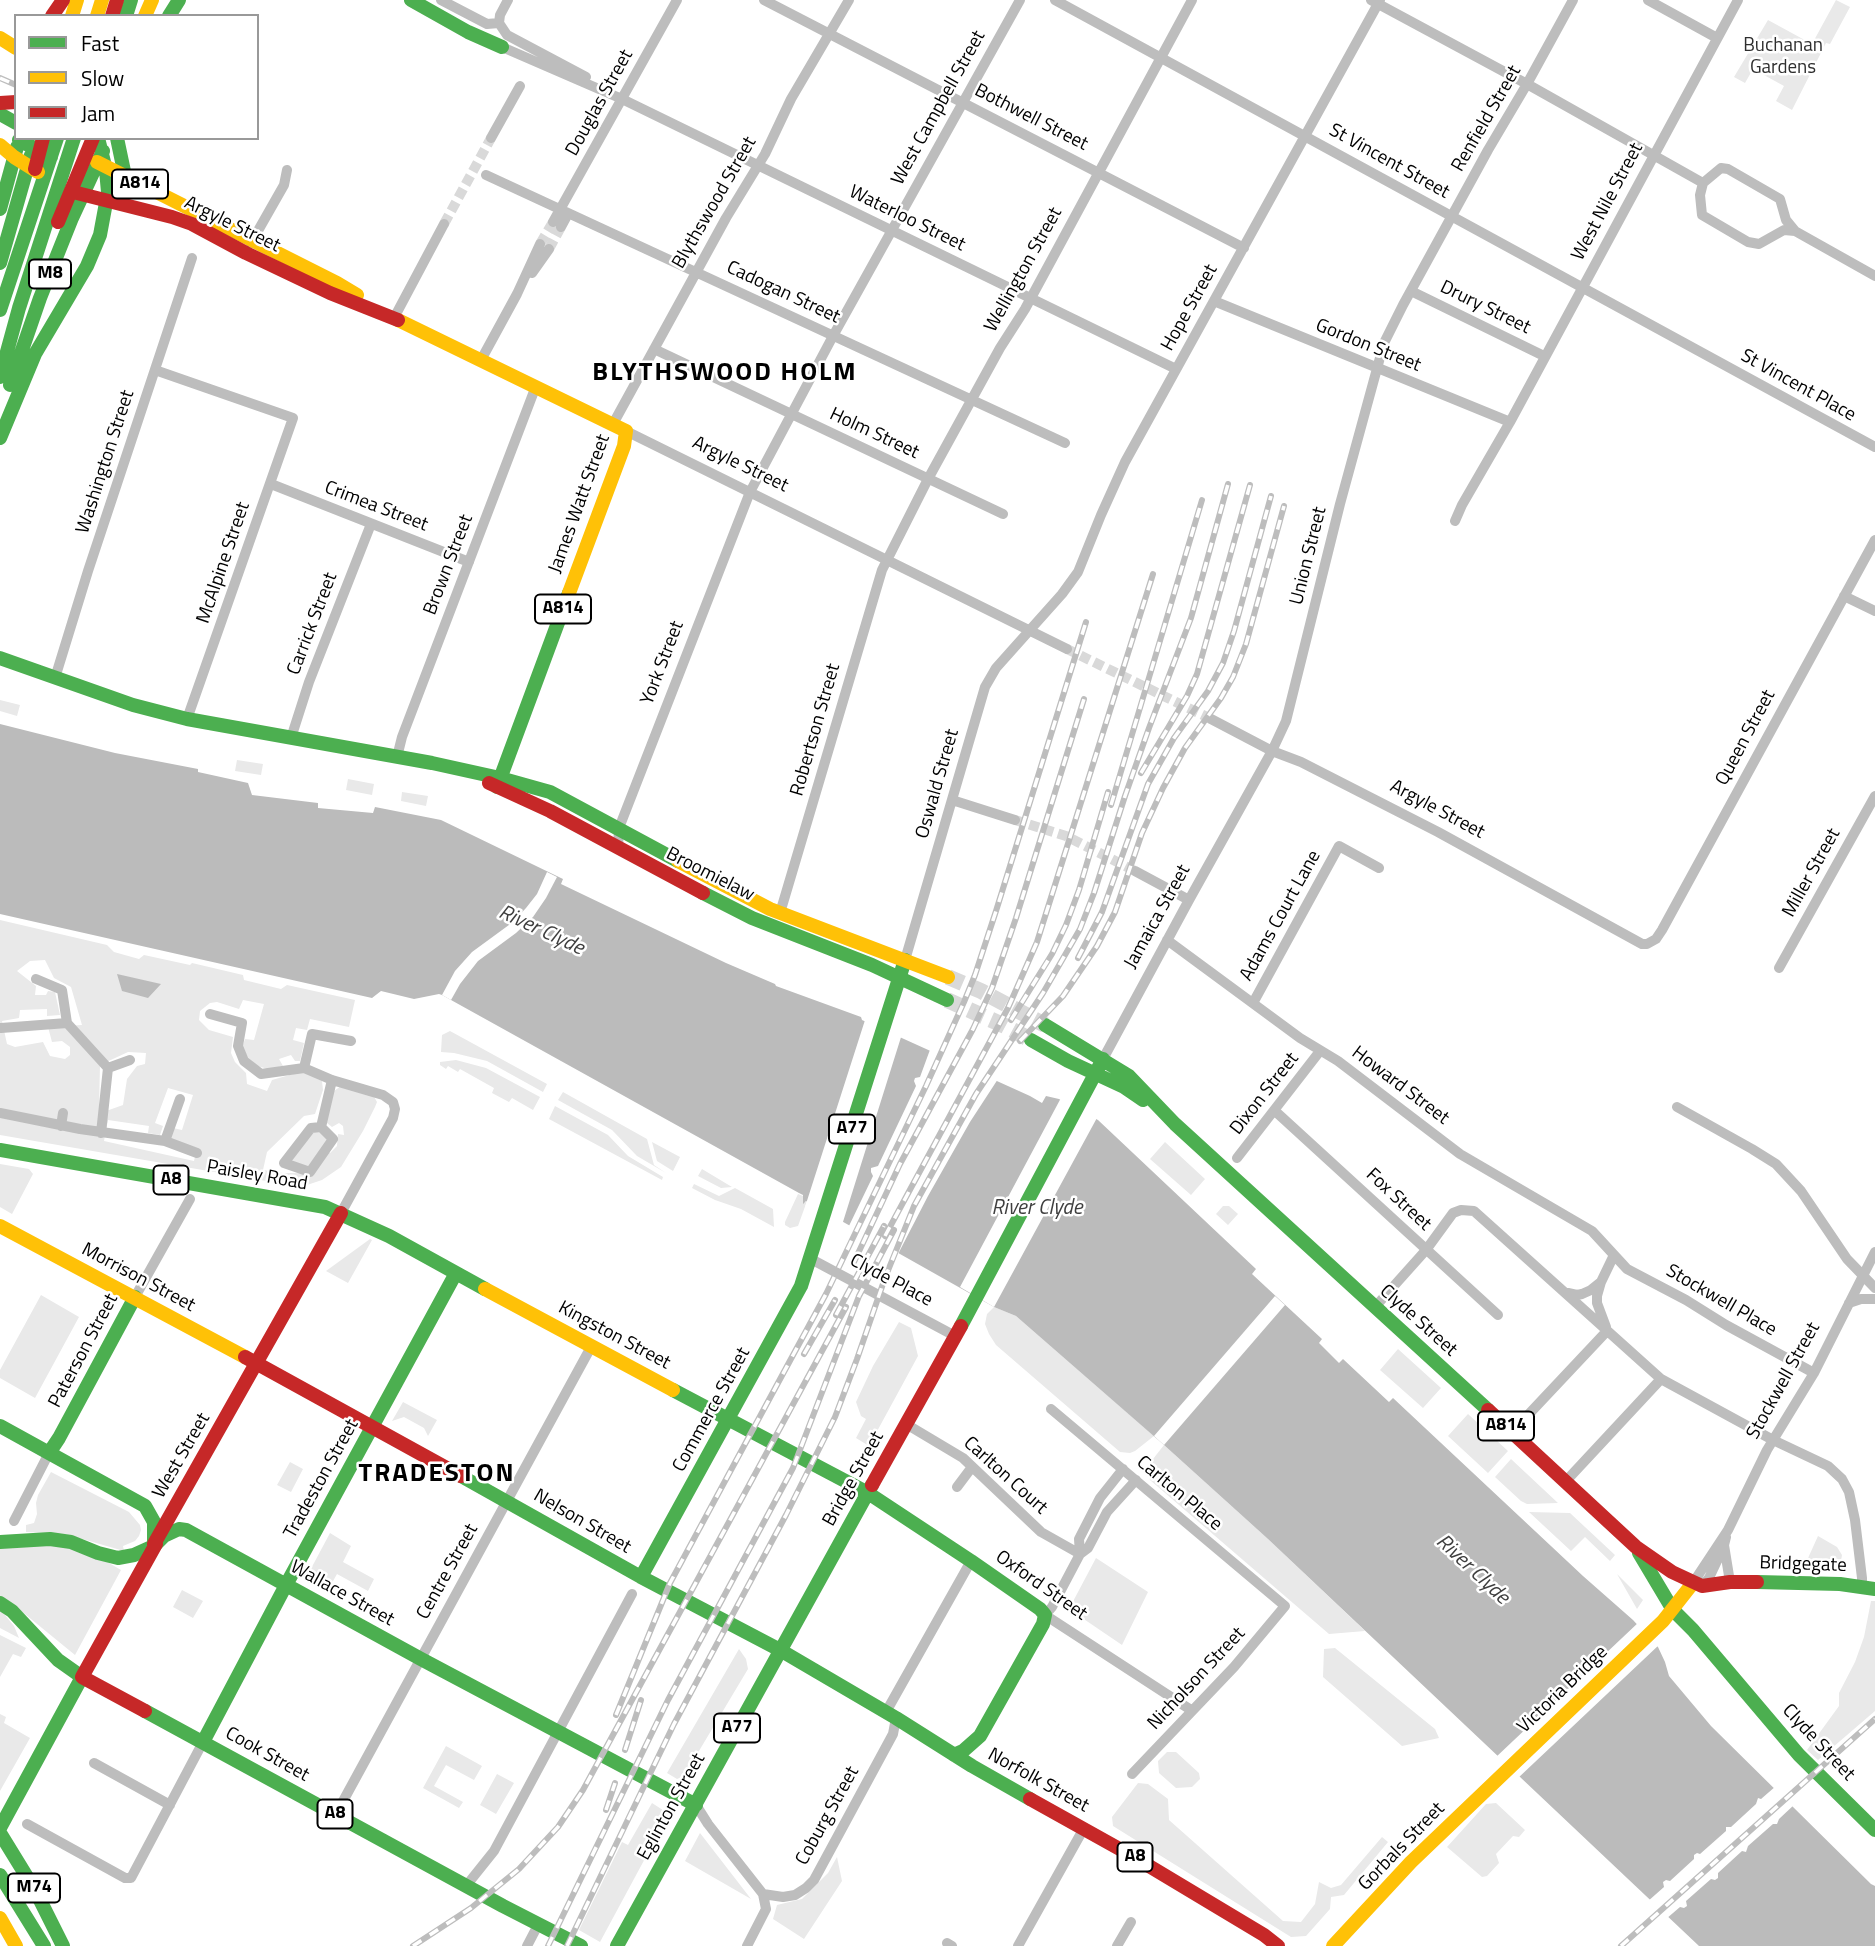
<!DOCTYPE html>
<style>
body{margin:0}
#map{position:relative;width:1875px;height:1946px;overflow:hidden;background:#fff;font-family:"Titillium Web",sans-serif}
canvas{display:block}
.legend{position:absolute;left:14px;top:14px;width:245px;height:126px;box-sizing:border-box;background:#fff;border:2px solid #999;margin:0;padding:9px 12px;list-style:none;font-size:21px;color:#000}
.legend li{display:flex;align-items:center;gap:14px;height:35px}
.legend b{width:35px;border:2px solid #999}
</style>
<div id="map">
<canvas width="1875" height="1946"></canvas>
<ul class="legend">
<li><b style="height:9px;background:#4caf50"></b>Fast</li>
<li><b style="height:9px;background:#ffc107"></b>Slow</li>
<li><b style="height:9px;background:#c62828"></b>Jam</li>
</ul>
</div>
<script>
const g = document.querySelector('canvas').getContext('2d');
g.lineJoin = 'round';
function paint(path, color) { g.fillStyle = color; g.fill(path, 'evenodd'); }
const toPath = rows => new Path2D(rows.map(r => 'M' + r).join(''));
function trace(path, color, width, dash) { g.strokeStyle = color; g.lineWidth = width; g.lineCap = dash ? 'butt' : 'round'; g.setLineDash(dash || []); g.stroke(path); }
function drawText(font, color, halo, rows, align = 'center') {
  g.font = font + ' "Titillium Web",sans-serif'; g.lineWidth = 5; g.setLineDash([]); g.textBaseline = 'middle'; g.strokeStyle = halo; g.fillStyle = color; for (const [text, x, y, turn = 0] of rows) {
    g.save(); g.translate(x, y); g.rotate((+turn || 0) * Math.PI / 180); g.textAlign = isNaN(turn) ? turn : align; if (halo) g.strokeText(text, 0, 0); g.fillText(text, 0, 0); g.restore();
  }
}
paint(toPath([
 [1836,0,1850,7,1830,44,1826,43,1792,110,1776,101,1784,86,1753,69,1745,83,1734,77,1768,20,1812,44],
 [0,700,20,705,17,716,0,711],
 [237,760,263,764,261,775,235,771],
 [348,779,374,784,372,795,346,790],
 [402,792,428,796,426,806,401,801],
 [0,920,107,945,114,952,139,959,144,955,190,965,192,963,243,975,244,980,281,989,287,985,355,1000,349,1027,310,1019,307,1030,296,1028,293,1040,304,1043,300,1061,295,1061,291,1055,279,1059,283,1066,268,1069,257,1066,247,1057,243,1045,245,1039,254,1040,264,1004,243,1000,239,1009,217,1002,210,1003,200,1011,199,1020,209,1030,233,1037,231,1053,235,1062,246,1073,247,1084,267,1091,272,1080,300,1072,306,1072,322,1081,323,1090,315,1114,304,1116,267,1152,263,1170,283,1173,304,1173,285,1154,315,1124,331,1139,324,1148,330,1153,337,1146,338,1134,344,1135,343,1126,339,1123,332,1127,322,1119,334,1091,341,1086,373,1095,377,1102,375,1107,363,1131,341,1167,322,1180,301,1187,0,1135],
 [45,960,54,978,71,987,82,1025,48,1027,52,1042,62,1041,70,1047,70,1055,65,1059,50,1056,43,1042,15,1047,7,1044,2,1021,19,1018,20,1010,47,1009,47,1016,60,1015,55,992,48,991,46,995,35,995,36,986,17,971,30,961],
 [128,1052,146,1053,145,1064,137,1066,127,1079,123,1105,109,1110,99,1109,100,1065],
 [168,1088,193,1095,182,1130,173,1128,169,1139,197,1148,194,1161,104,1141,108,1120,149,1126,148,1133,160,1135,163,1126,155,1123],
 [450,1031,547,1084,543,1092,487,1061,454,1053,441,1052,442,1035],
 [456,1060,486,1068,540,1097,533,1110,512,1098,509,1102,492,1093,494,1088,460,1069,458,1072,448,1066,446,1069,440,1065,440,1062],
 [563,1092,647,1139,654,1165,666,1173,637,1156,612,1130,558,1100],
 [555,1106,608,1135,628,1156,663,1177,662,1180,549,1119],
 [652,1142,680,1157,673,1171,657,1161],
 [1165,1142,1205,1179,1191,1195,1150,1159],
 [0,1164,29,1169,33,1174,12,1214,0,1207],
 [702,1169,732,1187,721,1188,698,1176],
 [694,1184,719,1196,735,1188,773,1209,774,1227,741,1209,715,1200,692,1188],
 [798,1194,803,1196,803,1203,807,1201,798,1226,790,1228,785,1225,785,1222],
 [1223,1206,1229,1206,1238,1214,1228,1225,1216,1214],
 [370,1239,372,1240,348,1283,326,1271],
 [41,1295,79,1317,35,1398,0,1378,0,1370],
 [994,1307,1016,1316,1154,1436,1135,1451,1130,1453,1120,1452,996,1345,989,1334,985,1324,987,1314],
 [899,1322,911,1328,918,1356,869,1446,856,1438,866,1419,861,1416,856,1402,873,1366],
 [1398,1349,1441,1388,1423,1408,1380,1370],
 [403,1402,437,1420,428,1436,424,1428,404,1417,392,1421],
 [1468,1414,1508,1451,1488,1473,1448,1436],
 [1164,1445,1268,1539,1365,1631,1329,1634,1150,1480,1146,1468],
 [1511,1459,1558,1503,1527,1504,1521,1501,1495,1477],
 [290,1462,303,1469,291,1492,277,1485],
 [51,1472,129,1512,140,1525,141,1530,139,1536,135,1541,123,1546,124,1551,65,1534,26,1532,26,1525,34,1523,37,1514,36,1503,38,1495],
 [1529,1512,1570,1513,1615,1555,1610,1561,1585,1537,1571,1551],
 [330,1533,351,1546,343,1562,374,1579,368,1591,337,1574,328,1590,306,1578],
 [1818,1536,1837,1547,1842,1555,1841,1561,1836,1565,1804,1567],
 [60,1544,104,1560,121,1570,75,1655,9,1601,0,1597,0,1545],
 [1096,1558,1148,1592,1122,1645,1069,1609],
 [1617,1574,1643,1600,1637,1609],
 [182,1590,203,1601,193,1618,173,1607],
 [1871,1601,1875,1601,1875,1711,1818,1760,1807,1750,1839,1706,1839,1693,1855,1662,1864,1637],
 [0,1609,14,1626,19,1638,0,1628],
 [0,1635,26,1648,21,1657,13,1654,0,1677],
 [1335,1648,1435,1729,1439,1738,1402,1746,1323,1677,1324,1649],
 [739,1649,746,1659,748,1669,684,1776,677,1779,667,1773],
 [0,1714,6,1717,4,1723,30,1738,0,1791],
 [446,1746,482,1766,474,1780,446,1765,434,1786,463,1802,459,1808,423,1788],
 [1167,1752,1176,1752,1199,1773,1200,1779,1192,1787,1176,1788,1159,1773,1158,1761],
 [497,1774,514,1783,496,1814,480,1805],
 [1138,1783,1148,1784,1168,1799,1169,1820,1283,1921,1301,1922,1315,1904,1319,1882,1331,1888,1341,1885,1382,1837,1388,1842,1344,1895,1331,1897,1330,1909,1306,1936,1291,1937,1113,1826,1112,1817],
 [652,1803,669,1814,600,1942,579,1930,622,1842,628,1845],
 [1496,1803,1525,1830,1519,1837,1513,1836,1496,1854,1499,1863,1487,1876,1482,1877,1447,1847,1486,1804],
 [700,1833,751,1899,685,1861],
 [837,1857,842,1881,804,1939,773,1919,777,1905,802,1899,828,1873]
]), '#e9e9e9');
paint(toPath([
 [0,724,115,753,198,769,198,772,248,783,252,795,318,803,318,808,373,813,375,807,441,820,563,879,561,884,726,963,775,984,776,986,861,1017,862,1020,1030,1096,1042,1103,1046,1096,1059,1099,1098,1120,1256,1269,1252,1274,1322,1339,1319,1343,1339,1363,1343,1359,1389,1402,1393,1398,1583,1576,1633,1620,1658,1647,1665,1662,1669,1676,1711,1726,1871,1884,1875,1886,1875,1946,1699,1946,1268,1539,1164,1445,1016,1316,994,1307,806,1201,803,1204,803,1195,799,1193,442,995,439,994,414,999,381,991,372,998,0,914],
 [117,974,161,984,148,998,122,991]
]), '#bbb');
paint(toPath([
 [547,872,557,877,546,898,533,917,516,933,478,961,460,984,451,1000,442,995,455,971,472,952,513,922,526,908,537,894],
 [866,1017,902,1034,842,1225,807,1205,805,1207],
 [931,1047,998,1079,970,1122,928,1196,897,1256,848,1228,873,1176,871,1172,871,1168,878,1166,916,1086,914,1081,915,1078,920,1077],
 [1062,1096,1098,1116,994,1307,960,1287],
 [1275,1296,1285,1305,1164,1445,1154,1436],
 [1640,1621,1660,1644,1517,1779,1495,1758],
 [1776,1786,1795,1804,1779,1819,1777,1824,1773,1824,1748,1846,1746,1852,1742,1851,1718,1873,1718,1878,1715,1880,1711,1879,1686,1901,1687,1906,1684,1908,1680,1907,1666,1919,1647,1902,1664,1887,1663,1882,1666,1880,1670,1881,1694,1859,1694,1855,1697,1853,1700,1854,1726,1831,1726,1827,1731,1827,1756,1804,1758,1798,1761,1799]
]), '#fff');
trace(toPath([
 [444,224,491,138],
 [540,244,553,222],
 [549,249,561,227],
 [1067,649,1211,719],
 [1015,820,1066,836,1135,871]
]), '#d9d9d9', 10, [10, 5]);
trace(toPath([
 [948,977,981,991,1045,1025],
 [947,1000,1005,1026,1031,1040]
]), '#d9d9d9', 16, [16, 8]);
trace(toPath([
 [441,0,487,24,499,23],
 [764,0,1244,248],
 [1055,0,1875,447],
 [1371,0,1527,84,1703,183],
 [1648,0,1717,38],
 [499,23,507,35,586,77],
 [499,23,500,15,508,0],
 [502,47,622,99,1176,369],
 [491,138,520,86],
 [486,175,1065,443],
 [553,222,677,0],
 [561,227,568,214],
 [1795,231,1786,220,1780,199,1728,169,1721,168,1703,183,1700,195,1702,215,1748,242,1759,244,1784,230,1795,231,1875,276],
 [251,243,284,185,287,170],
 [532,273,549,249],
 [1411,291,1544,356],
 [1214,301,1510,422],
 [394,318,444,224],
 [654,349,1003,514],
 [481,360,517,294,540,244],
 [155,370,293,418,187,719],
 [613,424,726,218,765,154,791,99,849,0],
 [626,431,1067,649],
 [271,484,469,562],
 [1455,521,1462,505,1510,422,1738,0],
 [1844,596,1875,611],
 [55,678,88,571,192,258],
 [1211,719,1272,751,1301,762,1438,832,1642,944,1647,944,1656,939,1662,930,1875,540],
 [291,738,309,682,371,524],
 [397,757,402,737,536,386],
 [952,800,1015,820],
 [618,848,619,828,750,492,833,336,1020,0],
 [1135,871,1189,900],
 [780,913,882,570,928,479,1000,348,1025,309,1192,0],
 [1167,940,1300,1038,1338,1061,1460,1154,1592,1231,1627,1269,1686,1300,1726,1325,1814,1373],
 [905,960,985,687,996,668,1062,594,1078,572,1101,515,1125,462,1380,0],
 [1779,968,1875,796],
 [36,979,62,990,67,1023,108,1068,101,1133],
 [1253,1003,1339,846,1379,868],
 [210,1014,242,1023,238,1046,244,1061,261,1074,304,1068,332,1080,383,1095,393,1102,395,1109,393,1118,341,1213],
 [1,1028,67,1023],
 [1103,1059,1189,900,1272,751,1286,721,1340,504,1384,343,1403,305,1488,150,1527,84,1573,0],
 [108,1068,130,1060],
 [304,1068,312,1034,351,1041],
 [1677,1107,1752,1149,1776,1164,1801,1191,1847,1259,1875,1288],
 [1275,1111,1498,1315],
 [0,1113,80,1129,165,1141,197,1153],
 [61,1126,63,1113],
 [321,1127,311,1128,284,1163,310,1172,333,1139,321,1127,332,1080],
 [165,1141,180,1099],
 [1237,1158,1320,1051],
 [811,1259,955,1336],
 [1568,1293,1577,1295,1582,1294,1591,1290,1601,1282],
 [135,1297,190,1199],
 [1849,1303,1861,1299,1875,1299],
 [1375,1307,1426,1250,1453,1213,1461,1210,1474,1211,1661,1379,1773,1440,1828,1466,1842,1479,1849,1492,1855,1520,1862,1578,1862,1586],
 [1606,1327,1597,1303,1597,1296,1601,1282,1614,1255],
 [1051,1409,1285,1606,1234,1667,1132,1774],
 [906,1424,963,1458,1041,1532,1080,1554],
 [1512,1432,1607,1331],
 [1136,1480,1107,1512,1088,1548,1080,1554,1052,1607,1045,1615,1191,1710],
 [1566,1481,1661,1379],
 [957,1487,972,1467],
 [14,1521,49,1453],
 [1726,1537,1724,1545,1730,1582],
 [1080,1554,1079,1539,1100,1498,1123,1469],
 [1693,1583,1728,1530,1767,1450,1814,1373,1875,1252],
 [1702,1586,1709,1578,1724,1546],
 [886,1712,971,1561],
 [94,1763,170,1805],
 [696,1805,708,1824,763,1894,766,1909,747,1946],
 [336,1814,591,1347],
 [27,1824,125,1878,131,1878,203,1742],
 [466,1886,494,1851,632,1594],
 [763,1894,783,1897,795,1895,806,1888,814,1880,893,1734,896,1718],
 [947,1943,952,1946],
 [527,1946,538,1925],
 [1018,1946,1084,1828],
 [1117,1946,1131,1922]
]), '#bdbdbd', 10);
trace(toPath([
 [411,0,468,32,502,47],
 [126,16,131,0],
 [169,16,179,0],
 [0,114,16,123],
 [117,138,125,176],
 [19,140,51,157],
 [0,209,17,147],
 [0,263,31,155],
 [0,310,57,138],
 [0,377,19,308,74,138],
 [10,385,40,298,72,218,103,151],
 [0,438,35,354,87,266,100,235,108,192,106,170,98,138],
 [0,658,133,705,187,719,432,763,500,778,550,792,678,861],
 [497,787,569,593],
 [703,893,752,918,872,965,947,1000],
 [1045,1025,1129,1076,1175,1124,1488,1410],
 [1031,1040,1068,1061,1124,1087,1143,1100],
 [0,1150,325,1207,389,1236,485,1289],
 [961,1326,1103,1059],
 [673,1390,868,1493,971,1561,1040,1609,1045,1615,1043,1624,980,1736,963,1751,954,1755],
 [0,1426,49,1453,59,1438,135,1297],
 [49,1453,145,1506,154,1522,154,1541],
 [461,1476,641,1577,780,1650,896,1718,972,1766,1030,1799],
 [0,1542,50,1539,71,1542,98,1553,118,1558,134,1555,154,1546],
 [156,1544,164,1536,179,1529,186,1530,421,1659,696,1805],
 [1639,1553,1673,1610,1693,1630,1799,1755,1875,1830],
 [641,1577,801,1286,905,960],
 [1757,1582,1840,1584,1875,1589],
 [0,1603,12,1611,58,1660,82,1677],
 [145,1711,503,1906,581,1946],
 [203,1742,286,1585,456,1273],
 [0,1828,82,1677],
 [0,1833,35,1890,63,1946],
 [0,1875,44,1946],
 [617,1946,872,1485]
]), '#4caf50', 14);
trace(toPath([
 [72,16,77,0],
 [97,16,102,0],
 [145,16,152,0],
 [0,38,16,48],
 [0,145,14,157,38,172],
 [97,162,337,283,357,295],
 [398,320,626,431,624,446,569,593],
 [678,861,770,909,948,977],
 [0,1226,245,1357],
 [485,1289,673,1390],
 [0,1918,16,1946],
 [1333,1946,1411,1862,1663,1621,1693,1583]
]), '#ffc107', 14);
trace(toPath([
 [52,16,63,0],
 [112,16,117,0],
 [0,103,16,102],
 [35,169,43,138],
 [73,192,172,217,192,224,246,253,330,293,398,320],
 [58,222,93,138],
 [489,783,550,811,703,893],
 [245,1357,461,1476],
 [1488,1410,1636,1547,1672,1572,1702,1586,1730,1582,1757,1582],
 [872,1485,961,1326],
 [154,1544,341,1213],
 [145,1711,82,1677,156,1544],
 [1030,1799,1134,1857,1264,1935,1278,1946]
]), '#c62828', 14);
const rail = toPath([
 [0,78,16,85],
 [1141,773,1187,696,1197,674,1250,485],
 [1111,805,1202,500],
 [1078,958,1102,912,1148,784,1174,738,1208,691,1223,663,1234,631,1271,496],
 [1011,1020,1052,954,1066,925,1079,890,1108,792],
 [1020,1041,1063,996,1097,946,1115,912,1142,833,1163,788,1185,748,1221,698,1233,677,1246,644,1284,506],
 [885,1236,1008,1008,1037,942,1153,574],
 [854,1262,900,1164,973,1029,992,988,1016,918,1084,699],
 [836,1315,884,1226],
 [804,1354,835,1300],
 [616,1715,670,1583,826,1294,926,1086,964,1002,975,975,996,911,1086,622],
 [625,1750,641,1700],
 [606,1810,615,1783],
 [413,1946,471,1908,519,1869,558,1827,583,1790,846,1307],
 [548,1946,668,1700,793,1468,859,1296,894,1230],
 [567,1946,674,1724,786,1515,835,1417,857,1359,885,1278,914,1206,976,1094,1043,993,1080,929,1094,893,1125,796,1149,728,1191,618,1228,484],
 [1621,1946,1875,1719]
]);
trace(rail, '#bdbdbd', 6);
trace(rail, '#fff', 3.5, [10]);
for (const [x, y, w] of [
 [140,184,56],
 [50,274,42],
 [563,609,56],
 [852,1129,46],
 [171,1180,35],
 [1506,1426,56],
 [737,1728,46],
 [335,1814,35],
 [1135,1857,35],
 [34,1888,52]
]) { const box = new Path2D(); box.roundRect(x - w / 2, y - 14.5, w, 29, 5); g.fillStyle = '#fff'; g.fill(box); trace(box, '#000', 2); }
drawText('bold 18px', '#000', null, [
 ["A814",140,184],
 ["M8",50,274],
 ["A814",563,609],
 ["A77",852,1129],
 ["A8",171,1180],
 ["A814",1506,1426],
 ["A77",737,1728],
 ["A8",335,1814],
 ["A8",1135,1857],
 ["M74",34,1888]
]);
drawText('19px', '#2e2e2e', '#fff', [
 ["Buchanan",1783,46],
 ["Gardens",1783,68]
]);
drawText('19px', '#000', '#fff', [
 ["Douglas Street",600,103,-61],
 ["West Campbell Street",939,108,-61],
 ["Bothwell Street",1031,118,27],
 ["Renfield Street",1487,119,-60],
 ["St Vincent Street",1389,162,29],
 ["West Nile Street",1608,202,-62],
 ["Blythswood Street",715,203,-60],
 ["Waterloo Street",907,219,26],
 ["Argyle Street",232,225,26],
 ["Wellington Street",1024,270,-61],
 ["Cadogan Street",783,293,25],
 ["Hope Street",1190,308,-61],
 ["Drury Street",1485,308,26],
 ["Gordon Street",1368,346,22],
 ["St Vincent Place",1798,386,29],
 ["Holm Street",874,434,25],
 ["Washington Street",106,462,-72],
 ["Argyle Street",740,465,26],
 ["James Watt Street",580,504,-70],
 ["Crimea Street",376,507,21],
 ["Union Street",1309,556,-76],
 ["McAlpine Street",224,563,-71],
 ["Brown Street",449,565,-69],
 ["Carrick Street",313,624,-69],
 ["York Street",663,663,-69],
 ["Robertson Street",816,730,-74],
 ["Queen Street",1746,738,-62],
 ["Oswald Street",938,784,-74],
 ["Argyle Street",1437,810,28],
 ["Miller Street",1812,873,-61],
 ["Broomielaw",710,875,27],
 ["Adams Court Lane",1281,916,-61],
 ["Jamaica Street",1158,917,-61],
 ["Howard Street",1400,1086,37],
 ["Dixon Street",1265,1094,-52],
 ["Paisley Road",257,1176,10],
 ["Fox Street",1398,1200,43],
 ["Morrison Street",138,1278,28],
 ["Clyde Place",891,1281,28],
 ["Stockwell Place",1721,1301,30],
 ["Clyde Street",1418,1321,42],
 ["Kingston Street",614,1336,28],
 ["Paterson Street",84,1351,-62],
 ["Stockwell Street",1784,1381,-61],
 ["Commerce Street",712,1410,-61],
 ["West Street",182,1456,-60],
 ["Carlton Court",1005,1476,42],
 ["Tradeston Street",322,1479,-61],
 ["Bridge Street",854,1479,-61],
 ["Carlton Place",1179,1494,40],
 ["Nelson Street",582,1522,30],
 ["Bridgegate",1803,1565,2],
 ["Centre Street",448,1572,-61],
 ["Oxford Street",1041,1586,35],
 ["Wallace Street",342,1594,29],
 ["Nicholson Street",1197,1679,-47],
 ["Victoria Bridge",1563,1690,-44],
 ["Clyde Street",1818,1743,47],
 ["Cook Street",267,1755,29],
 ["Norfolk Street",1038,1781,29],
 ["Eglinton Street",672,1807,-61],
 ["Coburg Street",828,1816,-61],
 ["Gorbals Street",1402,1847,-46]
]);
drawText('italic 21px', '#3f3f3f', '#fff', [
 ["River Clyde",541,931,25],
 ["River Clyde",1037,1209],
 ["River Clyde",1472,1570,43]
]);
g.letterSpacing = '2px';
drawText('bold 26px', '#000', '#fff', [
 ["BLYTHSWOOD HOLM",725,374],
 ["TRADESTON",437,1475]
]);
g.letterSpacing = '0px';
</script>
